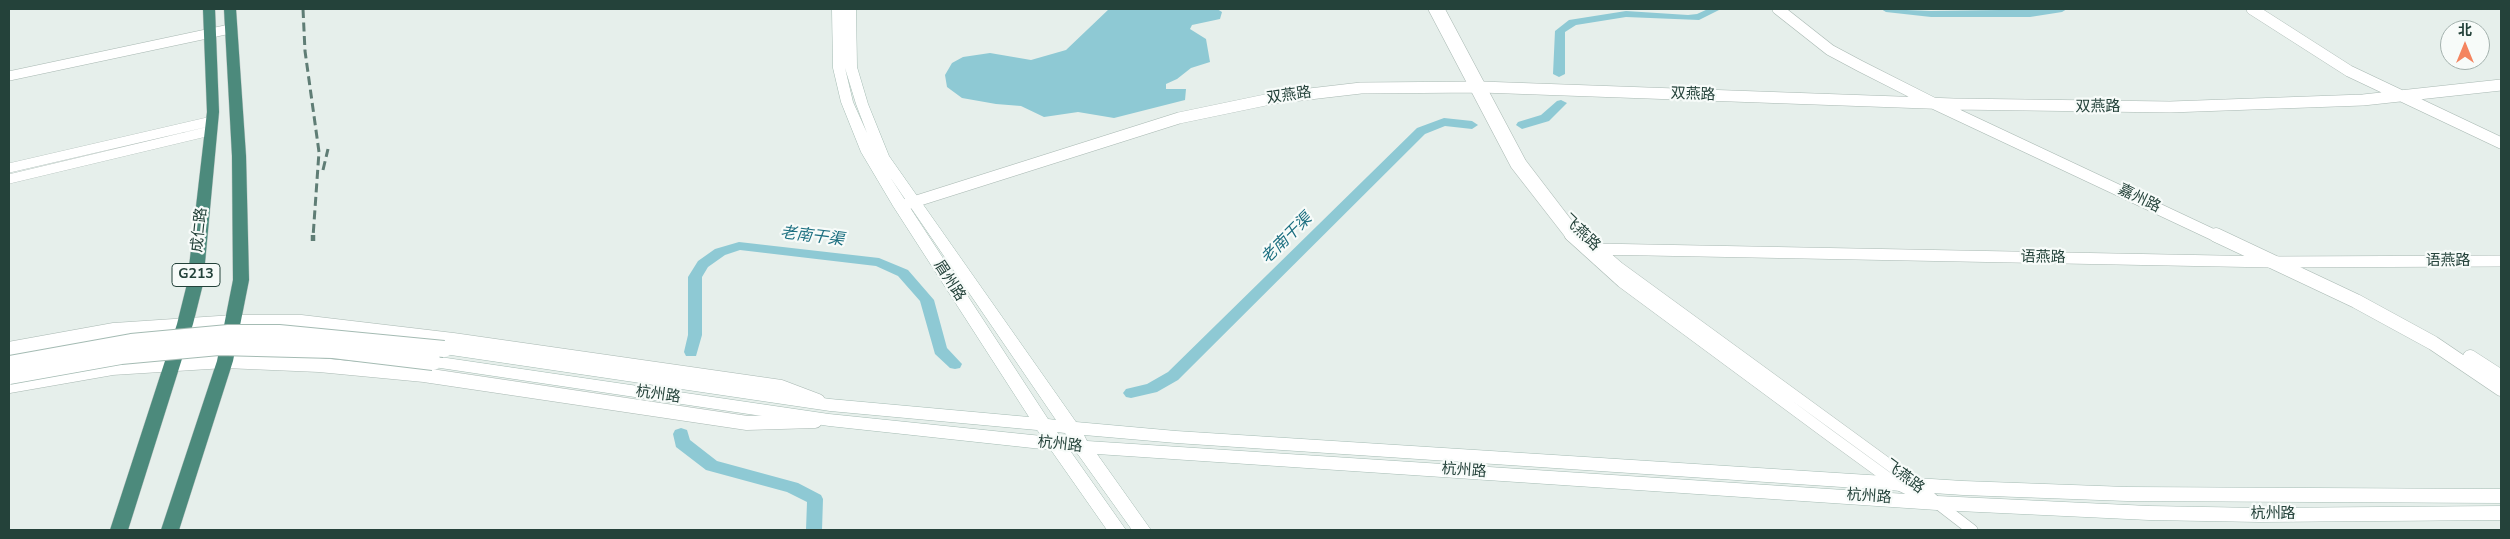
<!DOCTYPE html>
<meta charset="utf-8">
<style>
body{margin:0}
#map{position:relative;width:2510px;height:539px;overflow:hidden;background:#e6efeb;font-family:"Nunito Sans","Noto Sans SC",sans-serif}
canvas{display:block}
.frame{position:absolute;inset:0;border:10px solid #24423a;pointer-events:none}
.north{position:absolute;left:2440px;top:20px;width:50px;height:50px;box-sizing:border-box;background:#f7fbf9;border:1px solid #a3b1ad;border-radius:50%;rotate:0deg;font-size:14px;font-weight:700;line-height:20px;text-align:center;color:#24423a}
.north::after{content:'';display:block;margin:auto;width:18px;height:22px;background:#f4845f;clip-path:polygon(50% 0,100% 100%,50% 72%,0 100%)}
</style>
<div id="map">
<canvas width="2510" height="539"></canvas>
<div class="frame"></div>
<div class="north">北</div>
</div>
<script>
const g = document.querySelector('canvas').getContext('2d');
g.lineJoin = 'round';
function paint(path, color) { g.fillStyle = color; g.fill(path, 'evenodd'); }
const toPath = rows => new Path2D(rows.map(r => 'M' + r).join(''));
function trace(path, color, width, dash) { g.strokeStyle = color; g.lineWidth = width; g.lineCap = dash ? 'butt' : 'round'; g.setLineDash(dash || []); g.stroke(path); }
function drawText(font, color, halo, rows, align = 'center') {
  g.font = font + ' "Nunito Sans","Noto Sans SC",sans-serif'; g.lineWidth = 4.5; g.setLineDash([]); g.textBaseline = 'middle'; g.strokeStyle = halo; g.fillStyle = color; for (const [text, x, y, turn = 0] of rows) {
    g.save(); g.translate(x, y); g.rotate((+turn || 0) * Math.PI / 180); g.textAlign = isNaN(turn) ? turn : align; if (halo) g.strokeText(text, 0, 0); g.fillText(text, 0, 0); g.restore();
  }
}
paint(toPath([
 [1109,9,1217,9,1222,12,1220,19,1192,25,1190,29,1206,39,1210,62,1191,68,1177,79,1166,84,1166,89,1186,89,1185,100,1114,118,1078,112,1044,117,1021,106,996,104,962,98,947,87,945,75,952,63,963,57,990,53,1031,60,1066,50]
]), '#8ec9d4');
paint(toPath([
 [1708,9,1721,9,1699,20,1626,17,1576,25,1565,32,1565,74,1559,77,1553,74,1555,31,1569,20,1626,11,1688,15,1697,14,1708,9],
 [1881,9,1931,11,2067,9,2062,12,2030,17,1931,17,1886,12,1881,9],
 [1561,100,1567,103,1549,121,1522,129,1516,125,1518,122,1541,115,1557,101,1561,100],
 [1444,118,1472,121,1478,125,1472,129,1445,126,1425,134,1178,380,1157,392,1131,398,1126,397,1123,393,1126,389,1147,384,1168,372,1417,128,1444,118],
 [739,242,879,258,908,270,934,300,947,348,962,364,960,368,955,369,950,368,935,354,920,301,898,276,876,266,740,250,725,255,708,267,702,277,702,335,696,356,686,356,684,352,688,335,688,277,698,261,715,249,739,242],
 [681,428,687,430,690,440,717,461,798,483,821,495,823,499,822,530,806,530,807,502,787,492,706,470,676,447,673,434,675,430,681,428]
]), '#8ec9d4');
const minorFar1 = toPath([
 [1433,9,1515,165,1571,237],
 [1440,9,1522,163,1571,227,1582,237],
 [9,76,230,29],
 [9,168,212,121],
 [9,179,210,131]
]);
const minor = toPath([
 [1570,235,1622,282,1829,435,1895,483,1937,503,1917,485,1618,267,1581,235],
 [1596,249,2272,262,2501,261],
 [1937,503,1972,530]
]);
const tertiaryFar1 = toPath([
 [1778,9,1830,50,1860,66,1935,104,2218,237],
 [2252,9,2349,71,2501,143],
 [904,205,1179,118,1275,98,1361,88,1481,87,1954,104,2170,107,2363,100,2501,85]
]);
const tertiary = toPath([
 [2216,235,2356,301,2433,343,2501,389],
 [9,349,114,330,234,322,301,322,453,340,781,387,818,401],
 [2470,357,2501,377],
 [9,386,112,368,225,361,319,365,424,375,747,423,815,421]
]);
const secondary = toPath([
 [832,9,844,9,845,51,844,9,856,9,857,67,868,104,889,156,1076,422,1176,431,1963,481,2127,487,2501,489,2501,503,2127,501,1963,495,1176,443,1084,435,1087,441,1937,496,2149,506,2260,508,2501,506,2501,520,2260,522,2149,520,1937,510,1097,454,1151,530,1132,530,1077,453,1071,452,1126,530,1107,530,1051,450,829,426,427,366,425,362,427,358,433,356,829,414,1042,436,1037,430,830,411,444,354,438,353,436,349,438,345,444,344,830,399,1029,417,893,206,861,152,841,102,833,68,832,9],
 [845,68,856,104,867,133,853,102,845,68],
 [890,177,1056,420,1048,419,890,177],
 [1057,432,1065,433,1069,439,1062,438,1057,432]
]);
const trunk = toPath([
 [203,9,215,9,219,112,203,284,193,324,128,530,110,530,177,324,187,284,207,112,203,9],
 [224,9,236,9,246,156,249,280,233,361,179,530,161,530,217,361,233,280,232,156,224,9]
]);
trace(minorFar1, '#a8b8b2', 10);
trace(minor, '#a8b8b2', 12);
trace(tertiaryFar1, '#a8b8b2', 12);
trace(tertiary, '#a8b8b2', 15);
trace(secondary, '#a4bbb3', 1);
trace(trunk, '#c2cac8', 1);
trace(minorFar1, '#fff', 9);
trace(minor, '#fff', 11);
trace(tertiaryFar1, '#fff', 11);
trace(tertiary, '#fff', 14);
paint(secondary, '#fff');
paint(trunk, '#4c8a7c');
trace(toPath([
 [303,9,305,51,319,152,313,237],
 [323,170,328,149]
]), '#5f7d75', 3, [9, 4.5]);
trace(toPath([
 [313,241,313,235]
]), '#5f7d75', 4.5, [11, 5.5]);
const secondaryBridge = toPath([
 [9,364,131,342,228,333,279,333,444,349],
 [9,376,121,356,219,347,333,350,433,362]
]);
trace(secondaryBridge, '#a4bbb3', 18, []);
trace(secondaryBridge, '#fff', 16);
for (const [x, y, w] of [
 [196,275,48]
]) { const box = new Path2D(); box.roundRect(x - w / 2, y - 11.5, w, 23, 4); g.fillStyle = '#f7fbf9'; g.fill(box); trace(box, '#24423a', 1); }
drawText('bold 14px', '#24423a', null, [
 ["G213",196,275]
]);
drawText('15px', '#24423a', '#f7fbf9', [
 ["双燕路",1693,95,2],
 ["双燕路",1289,96,-8],
 ["双燕路",2098,107],
 ["嘉州路",2139,199,26],
 ["成仁路",200,230,-84],
 ["飞燕路",1581,233,44],
 ["语燕路",2043,258,1],
 ["语燕路",2448,261],
 ["眉州路",949,281,57],
 ["杭州路",658,395,8],
 ["杭州路",1060,445,6],
 ["杭州路",1464,471,4],
 ["飞燕路",1904,477,37],
 ["杭州路",1869,497,4],
 ["杭州路",2273,514]
]);
drawText('italic 16px', '#1c6f80', '#f7fbf9', [
 ["老南干渠",812,237,7],
 ["老南干渠",1287,239,-45]
]);
</script>
